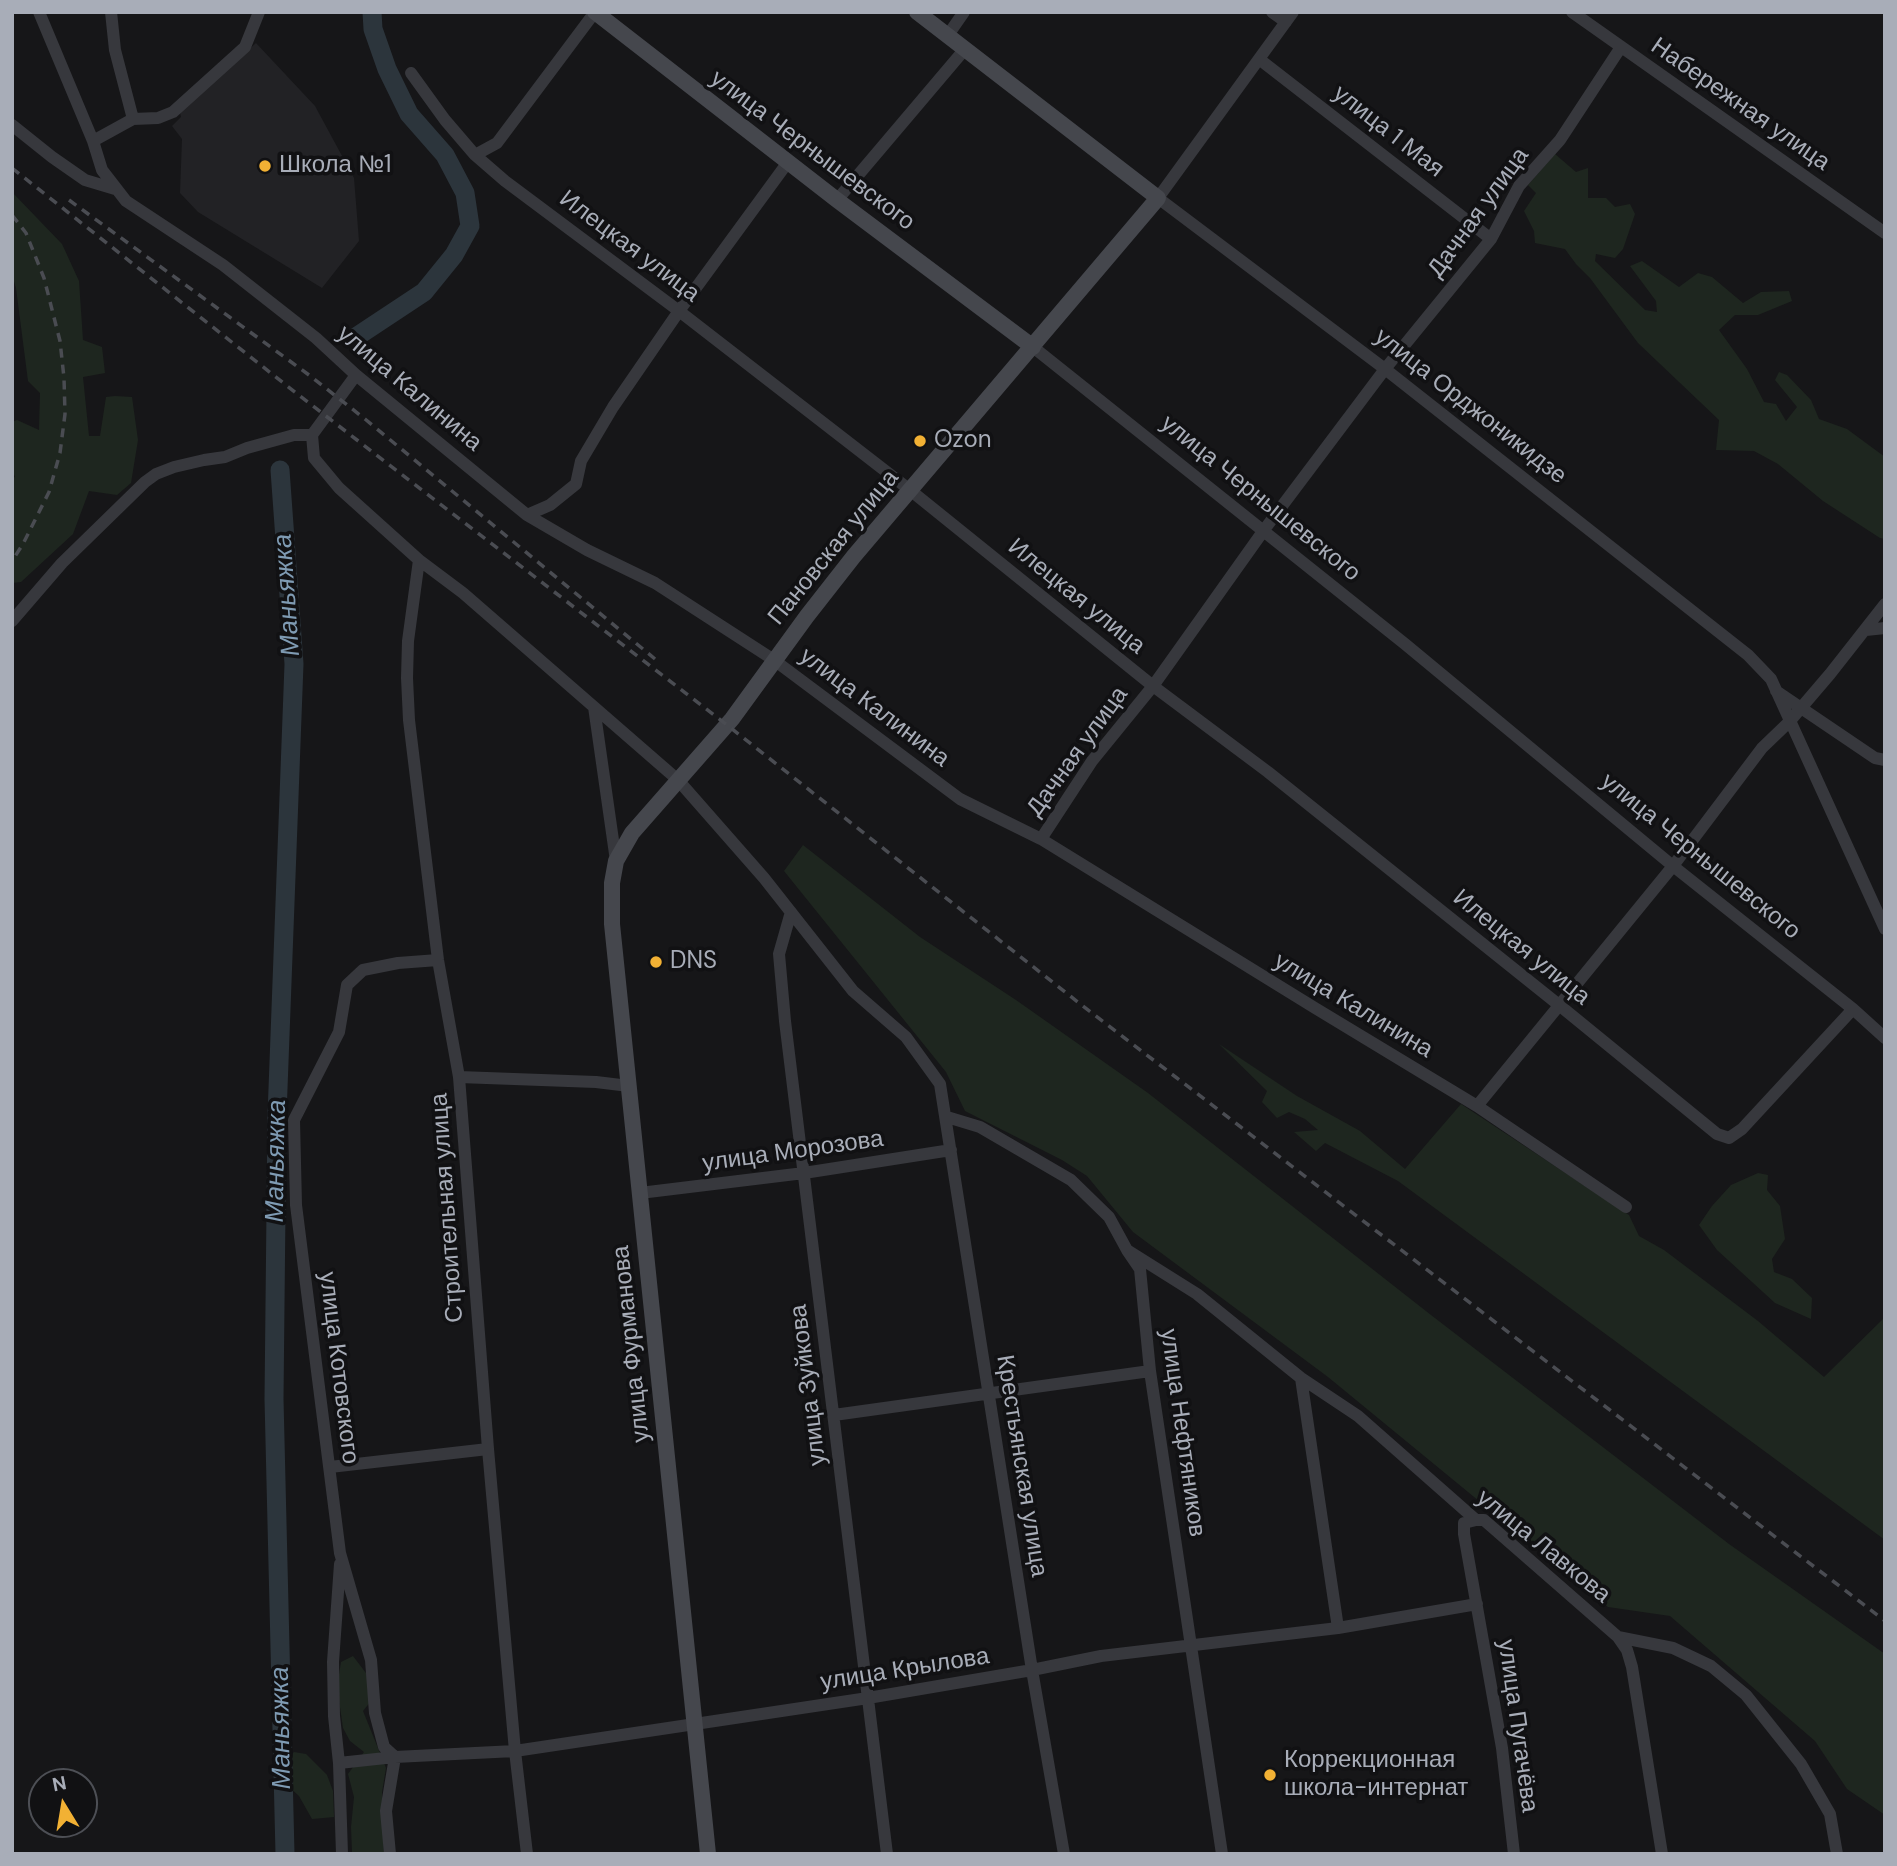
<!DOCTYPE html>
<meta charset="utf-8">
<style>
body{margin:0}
#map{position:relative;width:1897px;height:1866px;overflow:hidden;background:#161618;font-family:"DM Sans",sans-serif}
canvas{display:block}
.frame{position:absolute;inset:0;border:14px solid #a8adb8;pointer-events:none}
.north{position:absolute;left:28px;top:1768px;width:70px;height:70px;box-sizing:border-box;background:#111113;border:2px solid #4d4f55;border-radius:50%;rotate:349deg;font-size:19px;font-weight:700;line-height:28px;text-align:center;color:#a8adb8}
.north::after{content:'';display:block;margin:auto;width:24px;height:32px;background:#f2b134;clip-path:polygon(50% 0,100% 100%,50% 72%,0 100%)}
</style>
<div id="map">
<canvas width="1897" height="1866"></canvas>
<div class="frame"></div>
<div class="north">N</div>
</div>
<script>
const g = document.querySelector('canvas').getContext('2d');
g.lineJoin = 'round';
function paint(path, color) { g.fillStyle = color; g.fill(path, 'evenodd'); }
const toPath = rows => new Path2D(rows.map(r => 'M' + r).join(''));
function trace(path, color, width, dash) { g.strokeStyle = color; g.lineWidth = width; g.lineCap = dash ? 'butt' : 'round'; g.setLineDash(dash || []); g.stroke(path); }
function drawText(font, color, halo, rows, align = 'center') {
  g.font = font + ' "DM Sans",sans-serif'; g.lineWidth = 7; g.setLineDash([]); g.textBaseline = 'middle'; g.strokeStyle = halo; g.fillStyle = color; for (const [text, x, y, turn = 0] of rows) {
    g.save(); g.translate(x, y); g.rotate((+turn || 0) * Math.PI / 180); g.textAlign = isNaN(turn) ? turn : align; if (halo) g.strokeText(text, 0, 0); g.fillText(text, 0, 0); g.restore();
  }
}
paint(toPath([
 [256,43,315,106,354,178,359,241,322,288,198,212,180,193,182,139,172,126,181,117,180,112]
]), '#222225');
paint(toPath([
 [1555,154,1576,172,1588,168,1588,198,1606,198,1615,207,1630,204,1635,214,1623,249,1615,258,1596,254,1595,261,1645,310,1657,312,1656,301,1630,266,1642,261,1679,287,1698,273,1712,277,1743,303,1761,292,1789,291,1792,301,1758,315,1735,315,1719,330,1747,369,1764,402,1776,404,1786,421,1797,407,1775,380,1779,372,1787,375,1811,400,1819,419,1847,429,1885,457,1885,539,1880,538,1823,501,1778,464,1754,451,1716,450,1719,420,1638,343,1590,278,1576,264,1565,249,1535,243,1534,231,1524,211,1536,193,1528,185],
 [12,192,62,244,79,281,83,340,102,347,105,373,83,377,89,436,100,436,106,397,115,396,132,397,138,440,131,483,117,495,89,491,73,534,21,582,12,583,12,478,15,477,12,470,12,422,17,420,39,430,40,393,28,381,16,288,12,275],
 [803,845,920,937,1016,1000,1148,1093,1431,1315,1729,1544,1885,1654,1885,1815,1847,1789,1815,1741,1670,1616,1608,1607,1328,1377,1133,1232,1087,1176,1062,1160,965,1111,946,1072,784,871],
 [1219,1044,1297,1096,1360,1131,1405,1169,1461,1104,1629,1215,1639,1236,1664,1250,1758,1321,1824,1377,1885,1317,1885,1540,1398,1181,1325,1143,1316,1151,1294,1132,1318,1130,1305,1119,1289,1112,1277,1118,1262,1102,1267,1091],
 [1758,1173,1768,1175,1767,1190,1780,1206,1785,1239,1772,1259,1774,1272,1792,1279,1812,1298,1811,1319,1775,1303,1717,1250,1699,1225,1712,1206,1731,1185],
 [353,1656,369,1677,371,1701,363,1711,386,1768,382,1792,384,1854,352,1852,351,1827,354,1797,348,1774,364,1752,350,1741,343,1728,337,1686,341,1662],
 [294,1752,306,1754,327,1775,333,1791,334,1817,312,1819,299,1796,287,1785,287,1759]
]), '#1e261f');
trace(toPath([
 [353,339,424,292,454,255,470,226,465,193,445,155,409,114,387,69,373,29,372,12],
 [280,470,294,664,277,1115,274,1399,285,1854]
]), '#2c353c', 19);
trace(toPath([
 [39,12,93,141,102,170,126,201,223,265,316,338,356,375,527,515,587,550,655,583,774,660,960,799,1041,839,1315,1008,1477,1106,1626,1207],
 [111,12,115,50,133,119],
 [1272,12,1286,22],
 [1293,12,1158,198,1385,369,1748,655,1771,679,1885,929],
 [1572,12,1885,233],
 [948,35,964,12],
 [1259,59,1491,239],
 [411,73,445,120,475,155,505,181,679,311,910,490,1153,686,1268,772,1559,1005,1717,1134,1729,1138,1742,1129,1853,1009],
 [12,125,52,157,85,180,115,189],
 [93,141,133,119,158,118,173,112,245,47,259,12],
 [475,155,497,143,595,12],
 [837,200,965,49],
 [1033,347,1405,644,1673,866,1853,1009,1885,1038],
 [356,375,312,435,314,458,339,488,419,560,463,593,678,780,764,878,853,991,906,1037,940,1084,1032,1670,1064,1854],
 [527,515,550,505,576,484,581,461,613,407,679,311,788,162],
 [419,560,408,641,407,678,409,720,438,960,459,1077,488,1449,515,1751,527,1854],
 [12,621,62,563,145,482,156,474,174,467,204,460,225,457,247,448,294,435,312,435],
 [1866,630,1885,628],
 [1776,691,1875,758,1885,760],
 [594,707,616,861],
 [1041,839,1092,761,1153,686,1264,530,1385,369,1491,239,1519,186,1560,140,1621,47],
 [791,912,779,954,785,1021,887,1854],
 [459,1077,596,1082,629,1086],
 [1477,1106,1673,866,1762,748,1789,722,1830,674,1885,604],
 [947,1117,980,1127,1071,1180,1109,1217,1127,1250,1140,1269,1150,1371,1222,1854],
 [640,1193,804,1173,951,1150],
 [1127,1250,1197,1294,1301,1378,1358,1416,1476,1520,1484,1520,1618,1637,1627,1650,1632,1667,1662,1854],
 [1301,1378,1338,1628],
 [834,1415,1150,1371],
 [330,1467,488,1449],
 [1476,1520,1464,1523,1464,1534,1502,1748,1514,1854],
 [340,1564,333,1662,334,1716,339,1763,342,1854],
 [1618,1637,1673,1648,1711,1666,1746,1695,1801,1764,1830,1814,1837,1854],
 [339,1763,395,1757,515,1751,868,1698,1032,1670,1101,1656,1338,1628,1477,1604],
 [390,1854,386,1811,395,1757,384,1747,375,1713,371,1660,340,1553,296,1205,294,1120,339,1032,347,985,363,970,398,963,438,960]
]), '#37383d', 12);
trace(toPath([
 [595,12,837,200,1033,347],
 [708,1854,612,924,612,883,616,861,632,833,732,719,807,616,854,556,1158,198,917,12]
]), '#45474d', 16);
trace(toPath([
 [12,168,296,393,727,725,1079,1003,1885,1621],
 [69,200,309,375,365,419,655,659],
 [12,215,26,233,44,278,60,341,64,378,65,414,60,453,49,492,23,544,12,561]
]), '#4a4c52', 3.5, [9, 7]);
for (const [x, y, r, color] of [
 [265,166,7,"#f2b134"],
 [920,441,7,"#f2b134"],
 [656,962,7,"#f2b134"],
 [1270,1775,7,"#f2b134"]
]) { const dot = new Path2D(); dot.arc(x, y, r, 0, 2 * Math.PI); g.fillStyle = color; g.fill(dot); trace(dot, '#111113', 2.5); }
drawText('24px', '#a8adb8', '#111113', [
 ["Набережная улица",1740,105,35],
 ["улица 1 Мая",1388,132,38],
 ["улица Чернышевского",812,151,37],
 ["Дачная улица",1479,213,-54],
 ["Илецкая улица",629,247,37],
 ["улица Калинина",409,389,40],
 ["улица Орджоникидзе",1470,407,38],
 ["улица Чернышевского",1260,499,39],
 ["Пановская улица",834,548,-51],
 ["Илецкая улица",1076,597,39],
 ["улица Калинина",874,708,37],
 ["Дачная улица",1078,752,-54],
 ["улица Чернышевского",1700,857,39],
 ["Илецкая улица",1521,948,39],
 ["улица Калинина",1353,1006,31],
 ["улица Морозова",793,1152,-8],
 ["Строительная улица",448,1208,-94],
 ["улица Фурманова",632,1344,-96],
 ["улица Котовского",338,1368,83],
 ["улица Зуйкова",809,1385,-97],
 ["улица Нефтяников",1182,1433,82],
 ["Крестьянская улица",1021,1466,81],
 ["улица Лавкова",1543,1547,39],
 ["улица Крылова",905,1670,-9],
 ["улица Пугачёва",1517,1726,82]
]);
drawText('24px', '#a8adb8', '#111113', [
 ["Школа №1",279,166],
 ["Ozon",934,441],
 ["DNS",670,962],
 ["Коррекционная",1284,1761],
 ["школа-интернат",1284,1789]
], 'left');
drawText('italic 26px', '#7f9bb3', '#111113', [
 ["Маньяжка",288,595,-94],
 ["Маньяжка",277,1161,-89],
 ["Маньяжка",282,1728,-91]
]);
</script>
